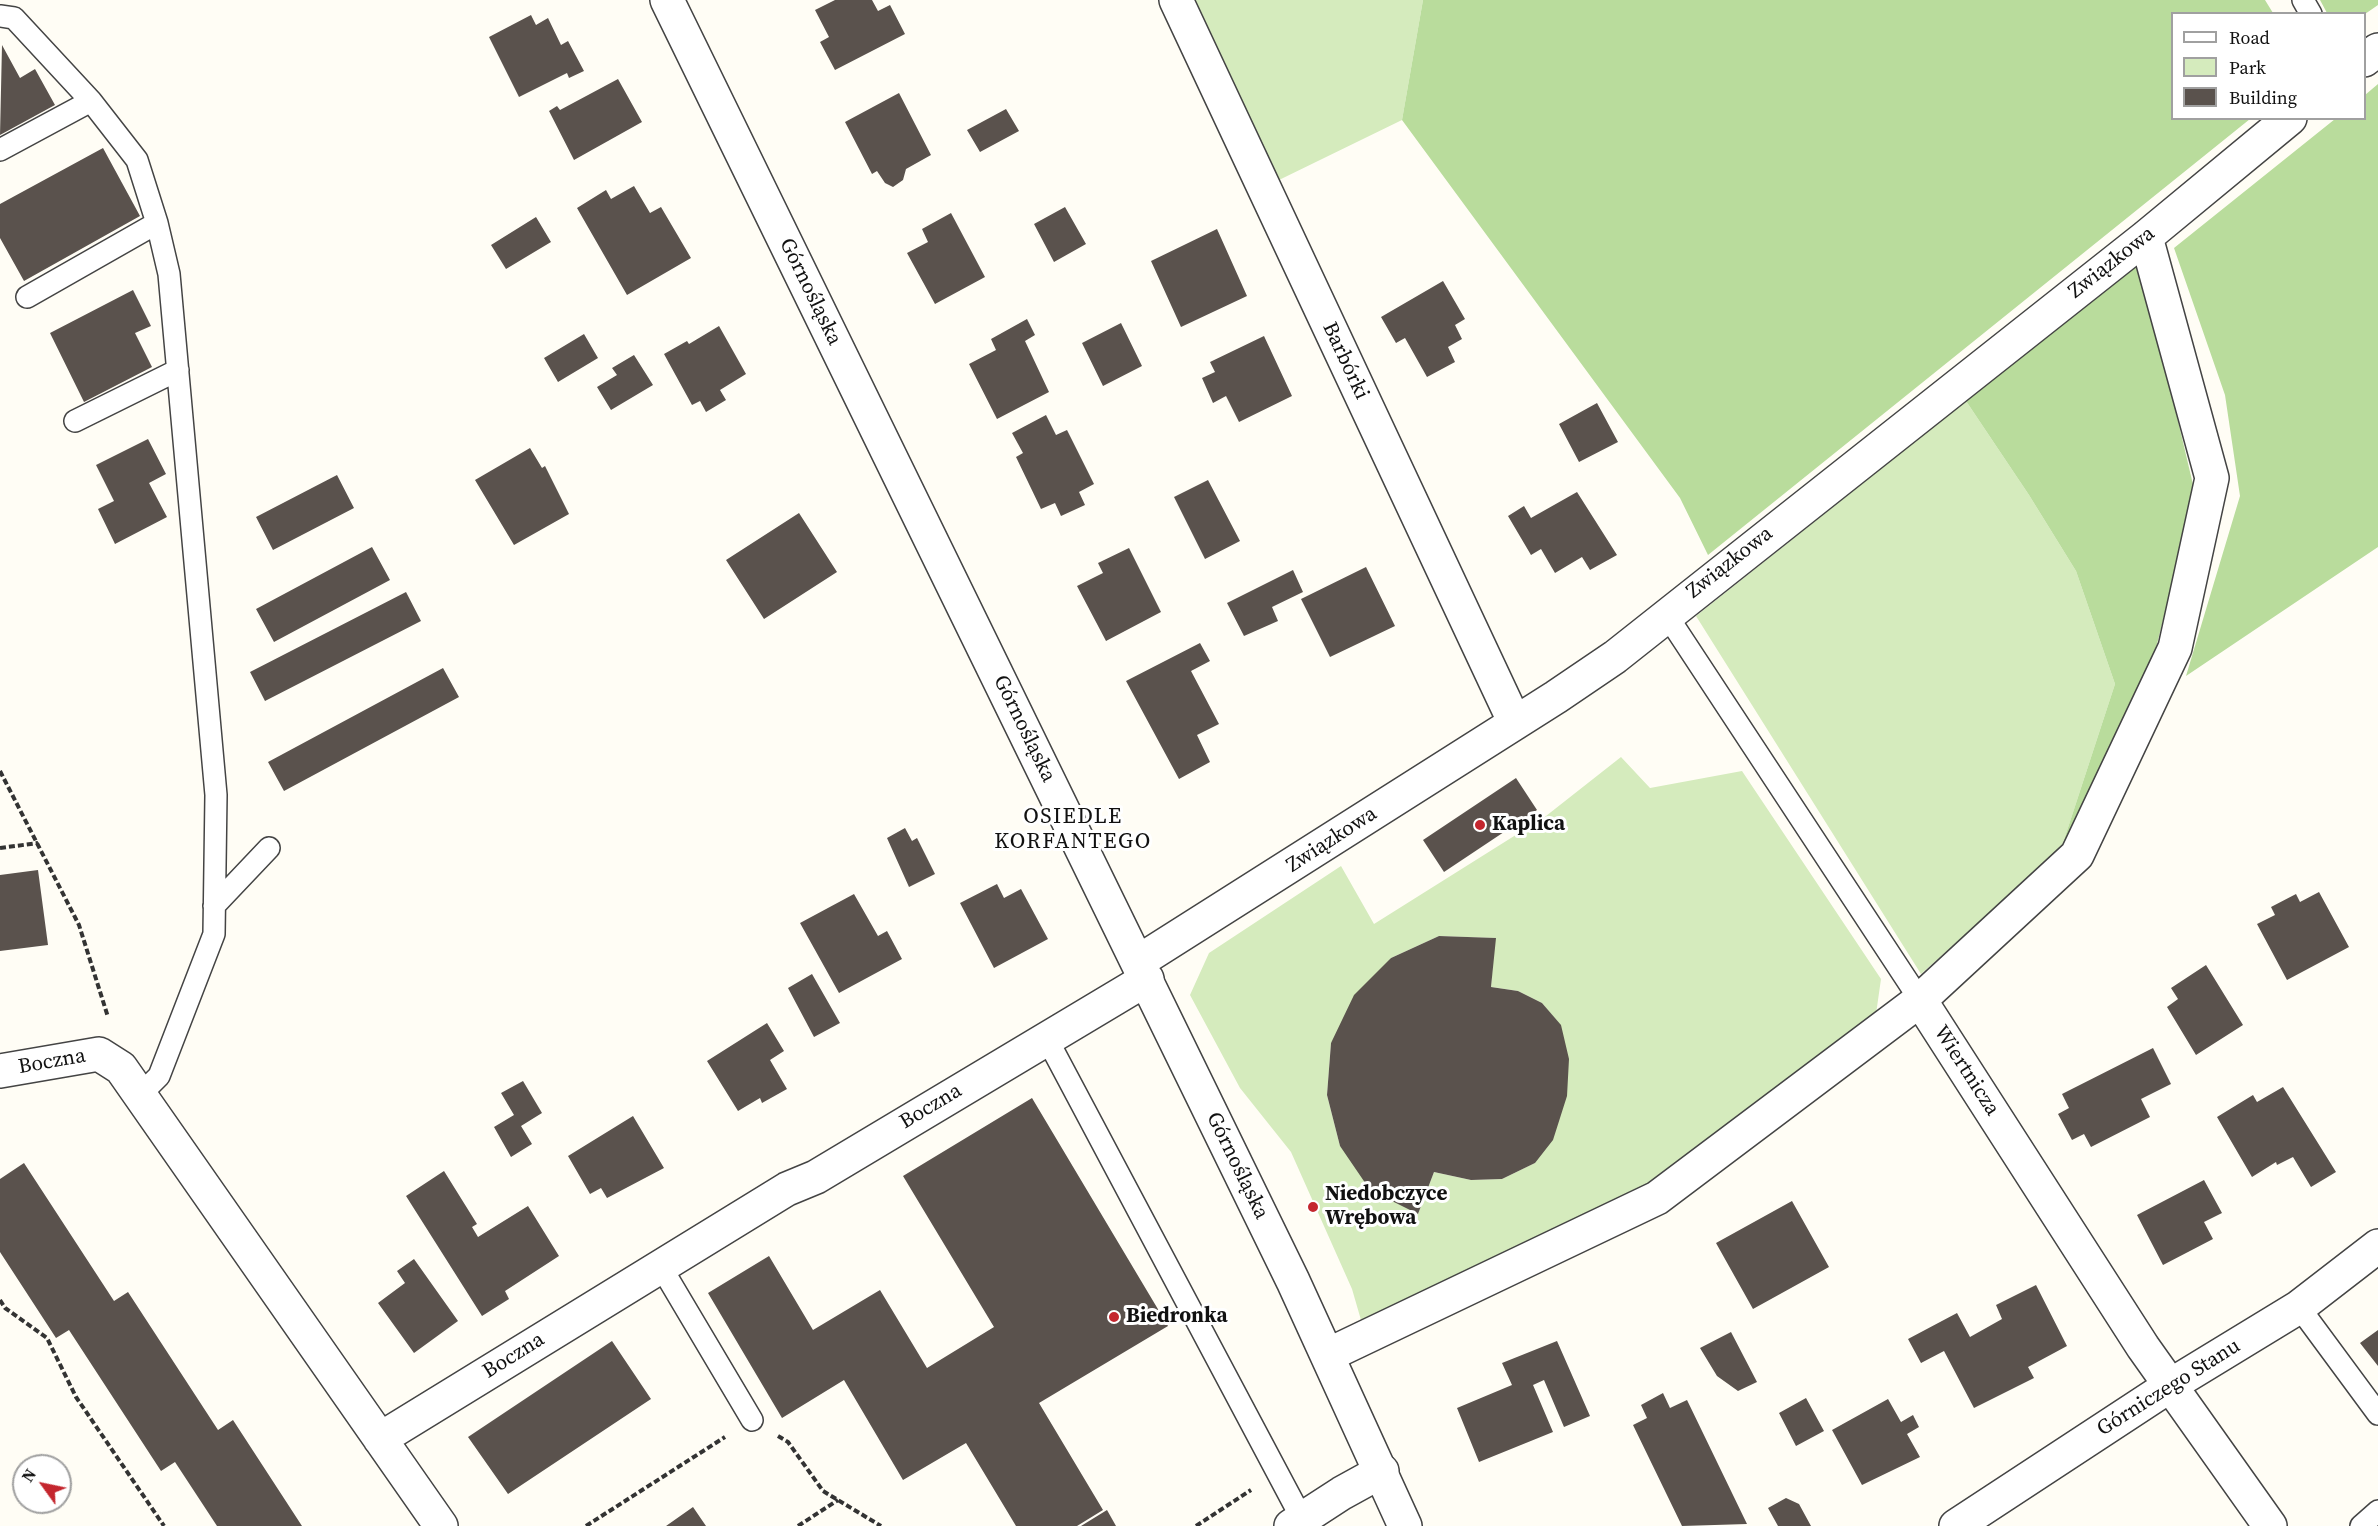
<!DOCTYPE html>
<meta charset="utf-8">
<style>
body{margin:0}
#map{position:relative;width:2378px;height:1526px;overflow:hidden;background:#fffdf5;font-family:"Source Serif 4",serif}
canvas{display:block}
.legend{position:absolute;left:2171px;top:12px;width:195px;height:108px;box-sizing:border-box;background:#fff;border:2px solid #a0a0a0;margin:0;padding:8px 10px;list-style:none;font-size:18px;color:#111}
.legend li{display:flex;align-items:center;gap:12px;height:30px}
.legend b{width:30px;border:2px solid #a0a0a0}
.north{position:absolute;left:12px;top:1454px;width:60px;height:60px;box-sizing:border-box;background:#fff;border:2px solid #a0a0a0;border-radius:50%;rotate:303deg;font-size:16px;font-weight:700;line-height:24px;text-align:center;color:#111}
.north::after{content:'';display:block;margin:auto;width:21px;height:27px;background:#c4262e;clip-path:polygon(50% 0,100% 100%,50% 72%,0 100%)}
</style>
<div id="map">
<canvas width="2378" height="1526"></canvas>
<ul class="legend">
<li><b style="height:8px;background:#fff"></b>Road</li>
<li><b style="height:16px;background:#d5ebbd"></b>Park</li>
<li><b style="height:16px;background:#5a524d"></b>Building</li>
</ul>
<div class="north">N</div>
</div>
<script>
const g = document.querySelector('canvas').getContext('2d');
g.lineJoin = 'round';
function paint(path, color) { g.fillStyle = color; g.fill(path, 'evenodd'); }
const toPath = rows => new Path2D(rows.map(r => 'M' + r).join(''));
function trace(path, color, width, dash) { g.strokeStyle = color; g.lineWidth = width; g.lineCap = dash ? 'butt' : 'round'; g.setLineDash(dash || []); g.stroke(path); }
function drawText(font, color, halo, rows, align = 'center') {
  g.font = font + ' "Source Serif 4",serif'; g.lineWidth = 6; g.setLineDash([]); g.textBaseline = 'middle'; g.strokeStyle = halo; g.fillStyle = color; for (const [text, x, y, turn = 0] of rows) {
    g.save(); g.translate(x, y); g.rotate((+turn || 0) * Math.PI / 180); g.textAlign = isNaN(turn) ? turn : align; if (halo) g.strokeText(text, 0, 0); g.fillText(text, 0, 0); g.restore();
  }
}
paint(toPath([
 [1190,0,1423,0,1402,120,1279,180],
 [1966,401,2029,495,2076,571,2115,684,2061,849,1921,974,1696,616],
 [1621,757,1650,788,1742,771,1881,979,1876,1014,1729,1132,1620,1202,1518,1253,1361,1320,1352,1289,1291,1152,1240,1088,1190,995,1209,953,1341,866,1374,924,1546,816],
 [1439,936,1495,938,1491,987,1518,991,1542,1003,1561,1026,1535,1163,1502,1179,1471,1180,1434,1172,1418,1214,1340,1146,1327,1095,1331,1043,1391,958]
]), '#d5ebbd');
paint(toPath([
 [1423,0,2265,0,2273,13,2172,14,2172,118,2250,119,1708,555,1680,498,1402,120],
 [2320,0,2378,0,2378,5,2365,14,2327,13],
 [2378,84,2378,547,2186,676,2240,496,2225,395,2174,248,2335,119,2364,118,2365,95],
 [2140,260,2195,493,2155,652,2061,849,2115,684,2076,571,2029,495,1966,401]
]), '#b9dc9c');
paint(toPath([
 [835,0,872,0,878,11,890,5,905,34,835,70,820,42,829,37,815,10],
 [531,15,536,25,548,18,561,45,568,41,584,71,569,78,567,73,519,97,489,37],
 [2,45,20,78,35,69,55,105,0,135],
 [618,79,642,122,574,160,549,111,557,106,560,110],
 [899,93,931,155,906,169,903,180,893,187,885,183,877,171,872,174,845,122],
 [1006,109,1019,131,980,152,967,130],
 [103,148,140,216,24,281,0,238,0,204],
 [634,186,650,213,661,207,691,258,627,295,577,208,606,190,611,199],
 [1065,207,1086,244,1054,262,1034,224],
 [951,213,985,277,935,304,907,253,928,242,922,229],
 [536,217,551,242,506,269,491,245],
 [1217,229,1247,296,1181,327,1151,261],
 [1443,281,1465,319,1455,325,1462,339,1448,347,1455,362,1427,377,1405,338,1396,343,1381,317],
 [133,290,151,326,135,333,152,367,84,402,50,333],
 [1027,319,1035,335,1025,341,1049,392,997,419,969,364,996,350,991,339],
 [1121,323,1142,366,1103,386,1082,343],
 [719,326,746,374,720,390,726,400,706,412,700,401,692,405,664,354,687,341,689,344],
 [584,334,598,358,558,382,544,358],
 [1264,336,1292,396,1239,422,1226,396,1213,403,1202,378,1215,372,1210,362],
 [634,355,653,385,611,410,597,387,617,375,612,368],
 [1597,403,1618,442,1579,462,1559,424],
 [1046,415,1056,435,1067,430,1094,484,1079,492,1085,505,1061,516,1055,503,1041,509,1016,457,1023,453,1012,433],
 [148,439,166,474,149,483,167,517,115,544,98,509,114,501,96,465],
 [530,448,542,468,545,466,569,514,514,545,475,480],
 [337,475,354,508,273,550,256,517],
 [1208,480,1240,541,1205,559,1174,497],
 [1577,492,1617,555,1590,570,1582,557,1555,573,1541,549,1531,555,1508,516,1524,506,1531,518],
 [799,513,837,572,764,619,726,560],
 [372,547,390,580,274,642,256,609],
 [1129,548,1161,612,1106,641,1077,586,1103,573,1098,563],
 [1366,567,1395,626,1330,657,1301,599],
 [1293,570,1303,592,1272,607,1278,621,1244,636,1227,603],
 [406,592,421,621,265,701,250,672],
 [1200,643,1210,661,1191,671,1219,724,1197,735,1210,762,1179,779,1126,681],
 [443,668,459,697,284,791,268,762],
 [1516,778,1537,810,1444,872,1423,840],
 [905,828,912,841,917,838,935,874,909,887,887,838],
 [38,870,48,945,0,951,0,875],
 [997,884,1004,898,1021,889,1048,939,994,968,960,903],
 [2319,892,2349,947,2287,980,2257,924,2275,915,2271,907,2296,894,2300,902],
 [854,894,878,936,887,931,902,959,839,993,800,923],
 [1439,936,1496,938,1491,987,1518,991,1542,1003,1561,1025,1569,1059,1567,1096,1553,1140,1535,1163,1502,1179,1471,1180,1434,1172,1418,1214,1370,1190,1340,1146,1327,1095,1331,1043,1354,995,1391,958],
 [2206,965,2243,1025,2196,1055,2167,1007,2178,999,2171,988],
 [812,974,840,1023,814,1037,788,988],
 [767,1023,784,1051,770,1060,787,1089,762,1103,760,1098,738,1111,707,1061],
 [2153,1048,2171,1084,2141,1099,2150,1117,2091,1147,2084,1134,2072,1140,2058,1114,2069,1108,2062,1094],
 [523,1081,542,1113,521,1126,532,1144,511,1157,494,1127,514,1115,501,1093],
 [2283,1087,2336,1172,2311,1187,2293,1157,2277,1165,2276,1162,2252,1177,2217,1117,2253,1095,2257,1102],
 [1032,1098,1168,1326,1039,1403,1103,1510,1077,1526,1016,1526,966,1443,903,1480,844,1380,782,1418,708,1293,769,1256,813,1330,880,1290,927,1368,994,1327,903,1176],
 [633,1116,664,1168,607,1198,601,1188,590,1194,568,1156],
 [24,1163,114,1301,128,1292,218,1430,233,1420,302,1526,217,1526,175,1462,161,1471,69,1330,56,1338,0,1252,0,1179],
 [444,1171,477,1224,472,1227,478,1237,528,1206,559,1256,505,1291,509,1299,482,1316,406,1196],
 [2204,1180,2222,1213,2204,1222,2213,1239,2163,1265,2137,1215],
 [1792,1201,1829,1267,1753,1309,1716,1243],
 [414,1259,458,1321,414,1353,378,1303,405,1283,397,1271],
 [2036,1285,2067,1346,2028,1367,2034,1378,1974,1408,1944,1351,1921,1363,1908,1339,1957,1313,1970,1337,2002,1319,1996,1305],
 [2378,1330,2378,1366,2360,1343],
 [1731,1332,1757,1382,1738,1391,1717,1376,1700,1348],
 [612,1341,651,1399,508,1494,468,1437],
 [1557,1341,1590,1416,1564,1427,1544,1380,1533,1385,1553,1432,1479,1462,1457,1408,1512,1385,1502,1363],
 [1663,1393,1670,1408,1687,1400,1747,1524,1682,1526,1633,1425,1647,1418,1641,1405],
 [1806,1398,1824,1431,1796,1446,1779,1413],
 [1888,1399,1901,1422,1913,1415,1919,1427,1907,1434,1920,1457,1862,1485,1832,1430],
 [1786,1498,1799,1504,1811,1526,1778,1526,1768,1508],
 [693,1507,706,1526,666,1526],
 [1107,1510,1116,1526,1081,1526]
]), '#5a524d');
const service = toPath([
 [2303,0,2311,14],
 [0,16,14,18,91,101,137,160,157,223,169,274,216,795,214,934,159,1076,141,1094],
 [0,150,91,101],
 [27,297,157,223],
 [75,421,178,370],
 [1666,614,1920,1000],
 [214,906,269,848],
 [1046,1037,1302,1519],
 [660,1265,752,1420],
 [2299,1307,2378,1414],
 [2361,1526,2378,1511]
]);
const minor = toPath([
 [1176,0,1515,723],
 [2364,60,2378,50],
 [1138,962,1556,697,1615,657,2146,237,2290,118],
 [1920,1000,2143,1347,2270,1526],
 [0,1071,99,1054,121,1068,441,1526],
 [1328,1355,1657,1198,1920,1000,2077,855,2175,648,2212,478,2146,237],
 [380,1439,787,1189,816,1177,1147,979],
 [1291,1526,1342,1493,1382,1471],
 [1956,1526,2171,1385,2299,1307,2378,1246]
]);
const tertiary = toPath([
 [667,0,1293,1281,1405,1526]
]);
trace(service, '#444', 24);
trace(minor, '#444', 36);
trace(tertiary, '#444', 36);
trace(toPath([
 [0,771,79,925,108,1017],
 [0,848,38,843],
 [0,1300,5,1308,47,1338,76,1397,164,1526],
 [778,1436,788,1442,823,1491,881,1526],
 [586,1526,725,1437],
 [798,1526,838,1500],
 [1196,1526,1251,1490]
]), '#333', 4, [6, 3]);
trace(service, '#fff', 21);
trace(minor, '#fff', 33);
trace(tertiary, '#fff', 33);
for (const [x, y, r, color] of [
 [1480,825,6,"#c4262e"],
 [1313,1207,6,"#c4262e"],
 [1114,1317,6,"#c4262e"]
]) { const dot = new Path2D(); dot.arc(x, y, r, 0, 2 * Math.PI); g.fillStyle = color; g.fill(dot); trace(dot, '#fff', 2); }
drawText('21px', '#111', '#fff', [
 ["Związkowa",2112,263,-38],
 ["Górnośląska",810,292,64],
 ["Barbórki",1345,361,65],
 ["Związkowa",1730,563,-38],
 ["Górnośląska",1024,729,64],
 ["Związkowa",1332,840,-33],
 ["Boczna",52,1062,-10],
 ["Wiertnicza",1966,1071,57],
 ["Boczna",931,1107,-31],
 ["Górnośląska",1237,1166,64],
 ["Boczna",514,1356,-32],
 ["Górniczego Stanu",2169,1388,-32]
]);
drawText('bold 21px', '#111', '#fff', [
 ["Kaplica",1492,825],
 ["Niedobczyce",1325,1195],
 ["Wrębowa",1325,1219],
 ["Biedronka",1126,1317]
], 'left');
g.letterSpacing = '1.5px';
drawText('22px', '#111', '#fff', [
 ["OSIEDLE",1073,817],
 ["KORFANTEGO",1073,842]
]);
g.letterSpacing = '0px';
</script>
